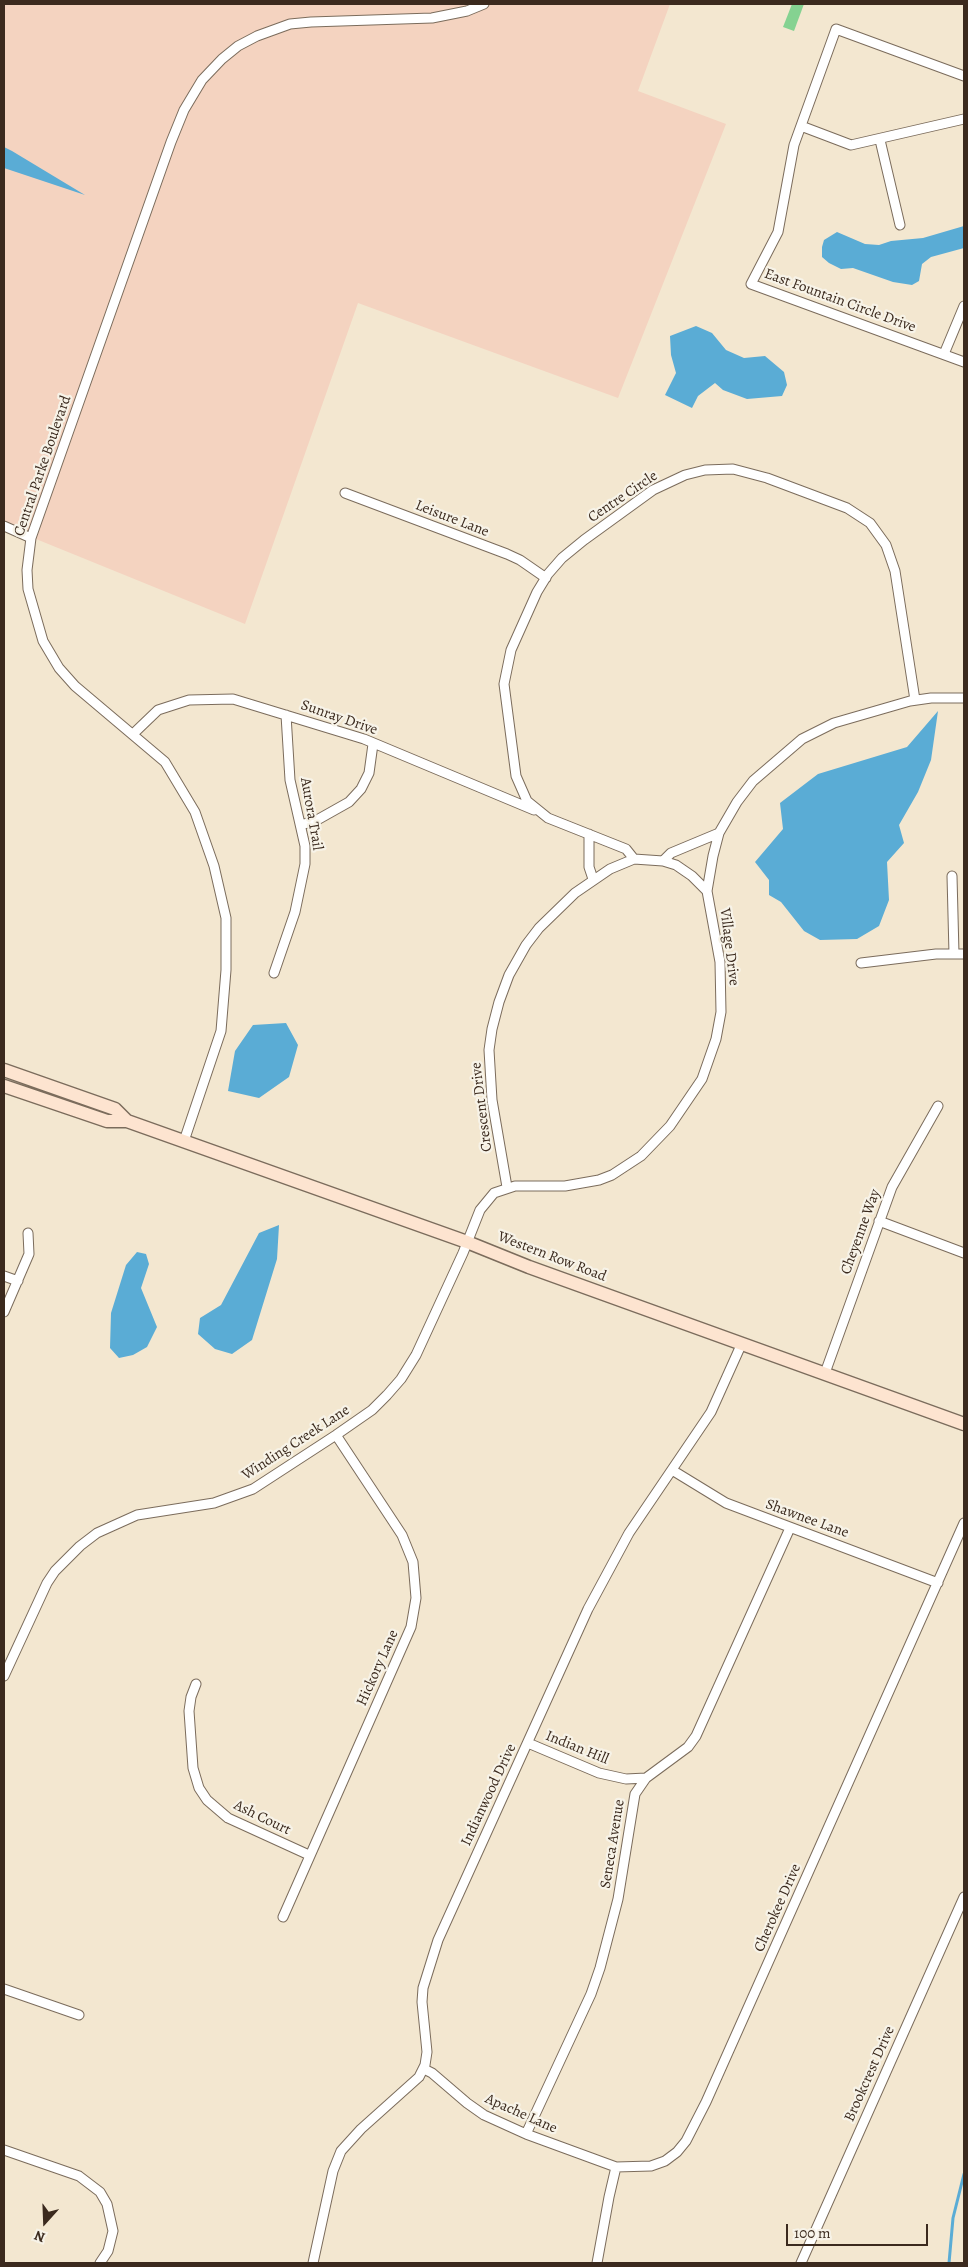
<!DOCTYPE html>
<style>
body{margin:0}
#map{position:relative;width:968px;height:2267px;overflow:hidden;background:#f3e7d0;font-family:Alegreya,serif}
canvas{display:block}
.frame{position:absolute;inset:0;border:5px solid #3b2a1e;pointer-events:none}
.north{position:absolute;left:20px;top:2197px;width:50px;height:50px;-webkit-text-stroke:4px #f7f3e8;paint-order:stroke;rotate:200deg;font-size:14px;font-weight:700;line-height:20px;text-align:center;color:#3b2a1e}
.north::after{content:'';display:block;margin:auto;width:18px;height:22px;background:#3b2a1e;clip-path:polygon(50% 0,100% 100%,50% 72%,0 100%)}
.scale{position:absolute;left:786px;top:2224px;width:142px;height:22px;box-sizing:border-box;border:2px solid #3b2a1e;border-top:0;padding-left:6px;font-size:15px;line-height:18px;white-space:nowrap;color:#3b2a1e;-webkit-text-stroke:4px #f7f3e8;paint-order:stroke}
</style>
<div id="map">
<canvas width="968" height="2267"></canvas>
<div class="frame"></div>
<div class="north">N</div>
<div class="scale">100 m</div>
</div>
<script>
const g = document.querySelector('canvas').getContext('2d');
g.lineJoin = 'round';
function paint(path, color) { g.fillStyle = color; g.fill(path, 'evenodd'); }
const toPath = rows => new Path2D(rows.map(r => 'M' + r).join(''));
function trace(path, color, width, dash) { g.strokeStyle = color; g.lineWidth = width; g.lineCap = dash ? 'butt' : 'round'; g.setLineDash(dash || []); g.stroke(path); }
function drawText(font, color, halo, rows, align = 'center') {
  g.font = font + ' Alegreya,serif'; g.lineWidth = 4.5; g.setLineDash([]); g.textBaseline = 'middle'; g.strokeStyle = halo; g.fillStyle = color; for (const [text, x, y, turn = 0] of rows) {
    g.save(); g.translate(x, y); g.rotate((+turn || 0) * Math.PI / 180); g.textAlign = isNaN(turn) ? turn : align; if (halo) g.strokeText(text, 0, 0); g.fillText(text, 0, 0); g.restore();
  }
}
paint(toPath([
 [4,4,670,4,638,91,726,124,618,398,358,303,245,624,4,526]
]), '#f4d3c0');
paint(toPath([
 [792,4,804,4,794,31,783,27]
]), '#85d291');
paint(toPath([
 [4,147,12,151,85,195,4,168],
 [964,226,964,248,931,257,922,264,919,281,912,285,893,282,853,268,841,269,829,263,822,257,822,247,824,240,837,232,865,244,879,245,891,241,923,238],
 [696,326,712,333,726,350,744,358,765,356,784,372,787,385,782,396,747,399,723,390,715,383,698,396,692,408,665,395,676,373,671,355,670,336],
 [938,711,931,760,918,792,899,825,904,843,887,862,889,900,879,926,857,939,820,940,804,931,781,902,769,895,769,880,755,862,783,829,780,803,818,774,907,747],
 [286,1023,298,1045,289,1077,259,1098,228,1091,235,1051,253,1025],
 [279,1225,277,1259,252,1340,232,1354,215,1349,198,1334,200,1318,221,1305,259,1233],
 [137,1252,146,1254,149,1264,141,1288,157,1327,147,1347,133,1355,119,1358,110,1348,111,1313,126,1265]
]), '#5aacd5');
trace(toPath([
 [949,2263,953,2218,964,2174]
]), '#5aacd5', 3);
const street = toPath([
 [964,76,836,29,794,145,778,232,751,284,964,362],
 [801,126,851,145,964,119],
 [880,140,900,225],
 [944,354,964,306],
 [345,493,507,554,520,560,546,578],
 [4,526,31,538],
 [133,734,158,710,189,700,233,699,364,739,534,810],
 [301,825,317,820,349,802,361,789,369,773,373,744],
 [589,834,589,867,593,879],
 [634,859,626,849,548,818,527,801,516,776,504,684,511,650,537,592,548,574,562,558,584,540,653,490,685,475,705,470,733,469,767,478,847,508,870,523,886,545,895,571,915,700],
 [663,861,671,853,719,833],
 [952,876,954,954],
 [861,963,936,954,964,954],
 [274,973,295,912,305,864,305,846,290,780,286,715],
 [184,1141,221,1031,226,970,226,918,214,866,195,812,165,762,75,686,59,668,43,641,28,589,27,570,31,538,171,142,184,110,202,80,222,59,238,46,257,36,290,24,311,22,432,18,467,11,484,4],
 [507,1187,492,1100,489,1050,492,1029,499,1002,509,975,526,945,539,928,575,893,610,869,634,859,663,861,676,865,692,876,707,891],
 [879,1221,964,1253],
 [4,1276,18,1281],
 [4,1312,29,1254,28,1233],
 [825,1373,892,1187,938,1106],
 [672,1470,726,1503,938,1583],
 [4,1676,47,1583,55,1571,80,1546,97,1533,137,1515,214,1503,253,1489,336,1435,372,1410,387,1395,401,1379,416,1355,463,1253,480,1210,494,1193,515,1186,565,1186,599,1180,612,1175,641,1156,670,1126,702,1079,716,1039,721,1012,720,962,707,891,713,856,719,833,737,802,753,781,802,739,834,723,910,701,931,698,964,698],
 [196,1684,191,1697,189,1711,193,1768,199,1788,207,1800,228,1818,309,1855],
 [528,1743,599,1773,626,1779,646,1778],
 [283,1917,411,1627,416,1598,413,1562,402,1535,336,1435],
 [4,1989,79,2015],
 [424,2069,432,2073,467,2103,484,2115,526,2134,616,2167,651,2166,665,2161,677,2152,686,2141,706,2102,964,1523],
 [526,2134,591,1994,600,1968,618,1899,635,1794,646,1778,688,1747,696,1736,790,1528],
 [4,2150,79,2176,100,2192,107,2204,113,2231,108,2251,100,2263],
 [313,2263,333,2171,341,2151,361,2129,419,2077,425,2065,427,2052,422,2002,423,1988,438,1940,588,1609,629,1533,711,1412,742,1343],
 [597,2263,609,2197,616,2167],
 [801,2263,964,1897]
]);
const secondary = toPath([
 [4,1070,115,1109,127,1121],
 [4,1086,107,1121,127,1121,467,1242,529,1267,964,1424]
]);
trace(street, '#7b6c5c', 11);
trace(secondary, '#7b6c5c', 15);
trace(street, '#fff', 9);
trace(secondary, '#fde4d0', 12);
drawText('15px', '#3b2a1e', '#f7f3e8', [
 ["East Fountain Circle Drive",840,301,20],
 ["Central Parke Boulevard",43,466,-71],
 ["Centre Circle",623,497,-34],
 ["Leisure Lane",452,519,21],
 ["Sunray Drive",339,718,19],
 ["Aurora Trail",311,814,80],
 ["Village Drive",729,947,83],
 ["Crescent Drive",482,1107,-97],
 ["Cheyenne Way",861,1232,-70],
 ["Western Row Road",552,1257,21],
 ["Winding Creek Lane",296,1443,-33],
 ["Shawnee Lane",807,1519,20],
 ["Hickory Lane",378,1668,-66],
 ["Indian Hill",577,1748,22],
 ["Indianwood Drive",489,1795,-65],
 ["Ash Court",262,1818,26],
 ["Seneca Avenue",613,1844,-81],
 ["Cherokee Drive",778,1908,-66],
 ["Brookcrest Drive",870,2074,-66],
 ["Apache Lane",521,2114,24]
]);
</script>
